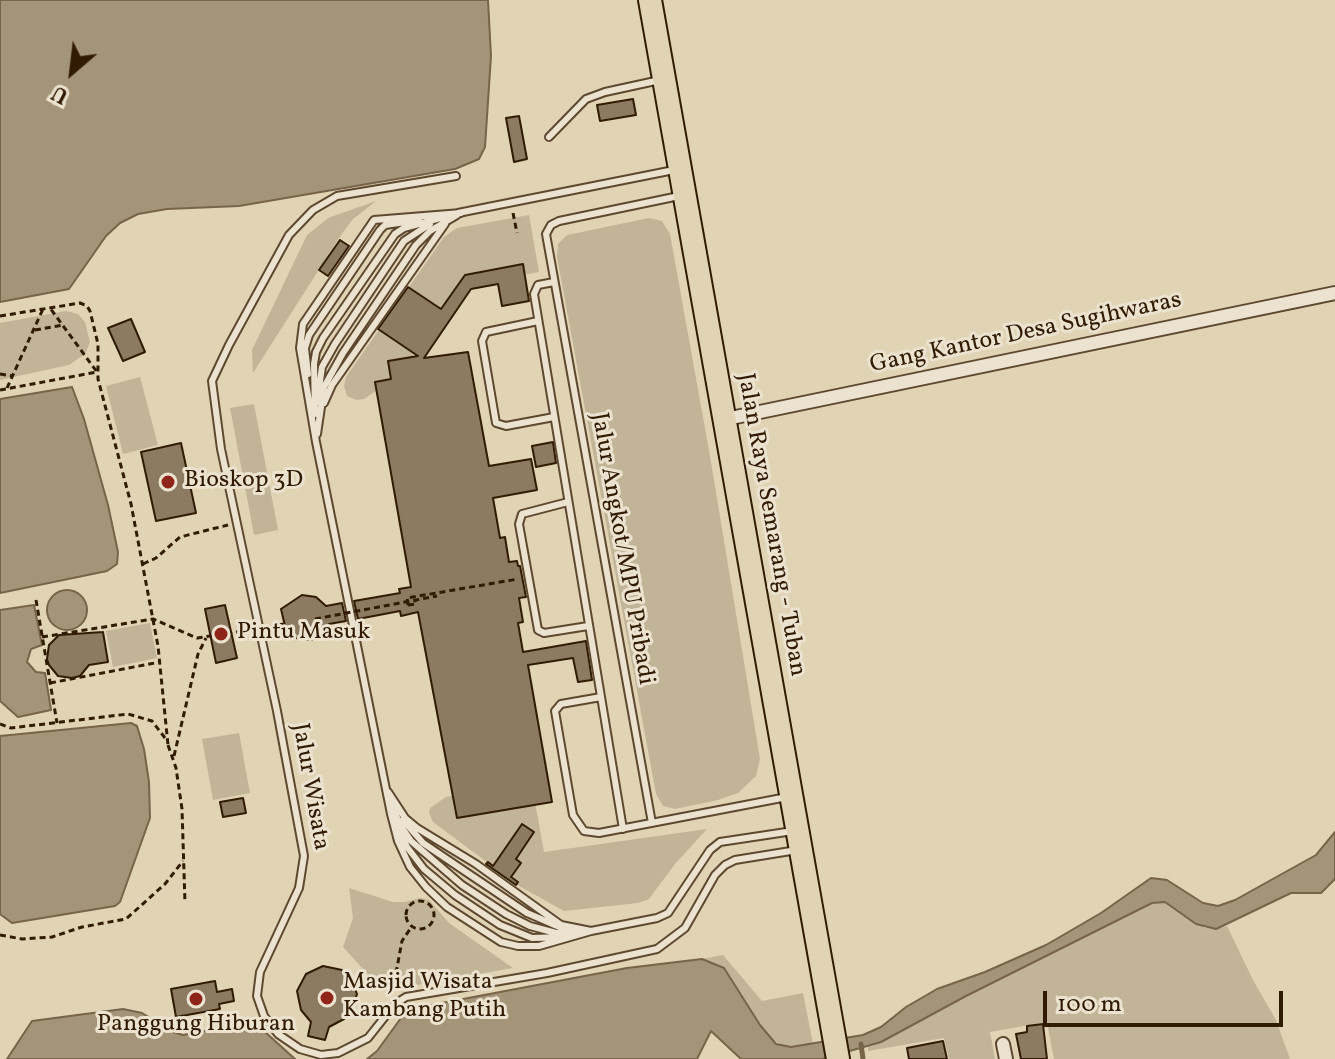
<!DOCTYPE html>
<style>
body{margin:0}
#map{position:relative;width:1335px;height:1059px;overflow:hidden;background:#e0d4b5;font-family:Vollkorn,serif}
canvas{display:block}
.north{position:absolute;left:32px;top:32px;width:80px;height:80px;-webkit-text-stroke:6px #ebe3cf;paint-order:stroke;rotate:208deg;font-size:22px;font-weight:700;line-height:32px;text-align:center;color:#321b03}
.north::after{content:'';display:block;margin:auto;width:28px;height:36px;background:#321b03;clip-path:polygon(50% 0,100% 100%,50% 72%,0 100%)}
.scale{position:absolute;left:1043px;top:991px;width:240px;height:36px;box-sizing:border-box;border:4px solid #321b03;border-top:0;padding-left:10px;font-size:24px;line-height:28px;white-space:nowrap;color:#321b03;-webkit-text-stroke:6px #ebe3cf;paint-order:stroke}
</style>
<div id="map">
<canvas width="1335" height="1059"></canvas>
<div class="north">U</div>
<div class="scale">100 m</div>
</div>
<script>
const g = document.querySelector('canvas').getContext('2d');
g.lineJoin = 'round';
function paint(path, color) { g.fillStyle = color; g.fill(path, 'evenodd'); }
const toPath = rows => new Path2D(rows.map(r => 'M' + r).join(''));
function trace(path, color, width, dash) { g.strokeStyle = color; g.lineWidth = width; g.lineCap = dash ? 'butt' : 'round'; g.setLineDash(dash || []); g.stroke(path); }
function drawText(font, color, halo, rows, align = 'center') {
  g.font = font + ' Vollkorn,serif'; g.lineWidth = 6; g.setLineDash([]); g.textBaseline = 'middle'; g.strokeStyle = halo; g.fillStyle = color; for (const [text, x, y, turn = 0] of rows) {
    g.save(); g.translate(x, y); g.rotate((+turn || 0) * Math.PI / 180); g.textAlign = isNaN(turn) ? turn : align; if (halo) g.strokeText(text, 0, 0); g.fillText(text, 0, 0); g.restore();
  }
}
paint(toPath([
 [376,201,352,220,341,235,253,373,252,350,307,235,328,218],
 [529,215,539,272,458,287,409,361,386,384,364,399,356,400,347,396,344,386,346,377,444,237,457,228],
 [649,218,662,221,670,234,710,456,760,759,756,776,738,793,718,800,675,809,663,806,656,794,557,257,558,244,567,235],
 [66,311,78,314,85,322,90,342,85,354,69,365,0,380,0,323],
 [140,377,158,445,123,454,106,386],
 [254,404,278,530,254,535,230,408],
 [150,623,157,658,113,667,106,631],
 [239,733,250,793,213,800,202,739],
 [456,795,535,802,544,852,707,829,675,864,649,899,638,903,564,911,519,886,433,822,429,813,430,808,446,797],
 [349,888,393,902,405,902,420,898,429,900,449,923,513,968,383,991,343,947,353,918],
 [1160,901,1169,904,1205,928,1216,929,1227,926,1253,980,1276,1020,1290,1059,1054,1059,1047,1022,990,1032,995,1059,949,1059,944,1038,868,1051,868,1047,966,996,1148,905],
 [723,955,762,1001,803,993,813,1044,786,1047,770,1039,724,968,702,959]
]), '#c2b597');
const water = toPath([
 [0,0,488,0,491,56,485,147,479,159,455,169,239,206,167,209,138,214,120,223,106,236,69,289,0,302,0,0],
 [72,387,84,419,108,505,118,552,117,564,107,571,0,593,0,399,72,387],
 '47 610a20 20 0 1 1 40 0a20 20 0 1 1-40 0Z',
 [34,605,42,645,31,649,27,662,36,672,45,673,51,710,18,717,0,701,0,610,34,605],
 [131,723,137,726,144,749,149,782,150,818,120,902,115,906,12,923,0,914,0,736,131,723],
 [1335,832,1335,879,1321,893,1291,893,1216,929,1196,924,1165,902,1152,903,966,996,881,1042,822,1059,741,1059,711,1031,697,1059,367,1059,377,1051,401,1018,426,1006,627,968,702,959,724,968,760,1025,776,1044,791,1047,863,1035,881,1027,906,1007,937,989,985,972,1046,945,1101,913,1151,878,1167,880,1203,903,1218,906,1235,900,1316,855,1335,832],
 [123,1009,142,1013,173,1032,183,1035,254,1022,295,1059,7,1059,32,1021,123,1009]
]);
paint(water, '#a59578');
trace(water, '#776449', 2);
trace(toPath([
 [861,1044,863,1059]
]), '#776449', 5);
const building = toPath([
 [633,99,636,115,600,121,597,105,633,99],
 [519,116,527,159,514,162,506,118,519,116],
 [340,240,349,246,328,276,319,270,340,240],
 [523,264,529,301,502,306,498,284,471,289,424,358,468,352,489,466,531,459,537,490,493,498,500,538,505,537,509,562,517,561,518,566,520,566,526,597,519,598,523,622,518,623,523,652,586,641,592,680,578,682,573,658,528,665,552,802,457,818,418,612,401,616,400,611,358,619,354,601,400,593,399,589,411,587,375,382,391,379,388,361,418,356,378,329,408,287,441,309,465,275,523,264],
 [131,319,145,352,123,361,108,328,131,319],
 [553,442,556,463,536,467,532,446,553,442],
 [181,443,196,513,156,521,141,452,181,443],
 [302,595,316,597,326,606,342,603,346,621,329,624,324,633,311,640,296,638,285,626,281,609,302,595],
 [225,605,237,658,216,663,205,609,225,605],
 [103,632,108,662,89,665,80,676,72,678,58,676,49,665,47,659,49,645,59,635,103,632],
 [243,798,246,813,223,817,220,802,243,798],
 [522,824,534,832,516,859,521,863,511,877,518,882,516,885,486,864,488,862,493,866,522,824],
 [323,966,342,970,350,976,357,994,351,1013,344,1019,329,1027,325,1040,308,1036,311,1022,301,1010,297,991,306,974,323,966],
 [215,981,217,992,232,989,234,1001,219,1004,220,1009,176,1017,171,989,215,981],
 [1043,1024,1047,1059,1021,1059,1016,1034,1027,1032,1027,1026,1043,1024],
 [943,1041,947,1059,909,1059,907,1048,943,1041]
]);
paint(building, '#8c7b60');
trace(building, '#321b03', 2);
const lane = toPath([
 [549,137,586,99,605,92,660,80],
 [456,176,337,196,313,210,289,235,229,345,212,381,221,449,277,711,304,856,299,888,260,972,257,996,264,1016,278,1034,300,1049,321,1055,338,1053,368,1038,395,1004,406,997,547,973,657,949,685,928,715,875,725,865,735,860,797,850],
 [458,213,674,170],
 [461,213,374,220,303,324,300,348,316,442,391,814,398,841,410,867,426,887,447,907,501,942,518,946,539,946,591,931],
 [554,282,538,285,534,294,623,829],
 [538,321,486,332,482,341,496,423,506,426,554,417],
 [308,374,305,348,309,335,380,230,385,225,419,220],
 [317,402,322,367,335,344,404,241,430,224],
 [324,403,332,385,445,224],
 [315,414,314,364,316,352,323,338,395,234,404,228,444,217],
 [317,434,324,387,343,353,416,245,430,231,457,215],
 [568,502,522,514,519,524,538,630,544,633,588,626],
 [601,697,561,704,555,711,573,815,584,831,599,833,787,797],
 [388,792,405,818,417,828,476,864,561,925,591,931,657,918,668,913,710,850,720,842,793,831],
 [391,803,400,825,411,841,462,885,506,914,530,926,556,933,580,932],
 [403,820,423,843,469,874,527,913,564,929],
 [652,823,546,234,551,225,559,221,679,196],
 [397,826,407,847,424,869,455,895,500,925,532,938,565,937]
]);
const street = toPath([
 [726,419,1335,293],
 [1003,1044,1006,1059]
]);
const highway = toPath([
 [650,0,838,1059]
]);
trace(lane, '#5e4930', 10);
trace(street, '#5e4930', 16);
trace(highway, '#321b03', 26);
trace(toPath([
 [513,213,517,233],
 [0,316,80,303,87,306,90,311,98,344,98,379,131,504,158,646,168,745],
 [35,330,63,325],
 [0,374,13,376],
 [7,388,43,309],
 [0,390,97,372,50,308],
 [143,564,156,558,180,537,228,525],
 [36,600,57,723],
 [408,605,407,598,518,579],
 [408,605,416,604,415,600],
 [269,627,284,624],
 [42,637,153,619,197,638,249,630],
 [50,683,160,662],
 [0,724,11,728,128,714,152,721,165,738],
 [168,745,176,768,182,809,185,903],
 [174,756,198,654,206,638],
 '406 915a14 14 0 1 1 28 0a14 14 0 1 1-28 0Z',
 [0,935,22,939,52,937,82,927,126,919,165,884,183,861],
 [396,973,402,941,412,926]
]), '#321b03', 3, [6, 4]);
trace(lane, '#ebe3cf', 6);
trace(street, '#ebe3cf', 12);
trace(highway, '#e0d4b5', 22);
trace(toPath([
 [315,619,437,596]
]), '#321b03', 3, [6, 4]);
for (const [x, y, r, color] of [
 [168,482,8,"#8f2418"],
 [221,634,8,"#8f2418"],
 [327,998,8,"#8f2418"],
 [196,999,8,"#8f2418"]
]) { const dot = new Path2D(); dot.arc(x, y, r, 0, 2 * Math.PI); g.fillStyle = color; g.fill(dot); trace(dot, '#ebe3cf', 3); }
drawText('24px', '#321b03', '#ebe3cf', [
 ["Gang Kantor Desa Sugihwaras",1026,334,-12],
 ["Jalan Raya Semarang - Tuban",770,525,80],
 ["Jalur Angkot/MPU Pribadi",621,549,80],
 ["Jalur Wisata",309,787,80]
]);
drawText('24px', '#321b03', '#ebe3cf', [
 ["Bioskop 3D",184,482],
 ["Pintu Masuk",237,634],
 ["Masjid Wisata",343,984],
 ["Kambang Putih",343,1012],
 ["Panggung Hiburan",196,1026,"center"]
], 'left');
</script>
